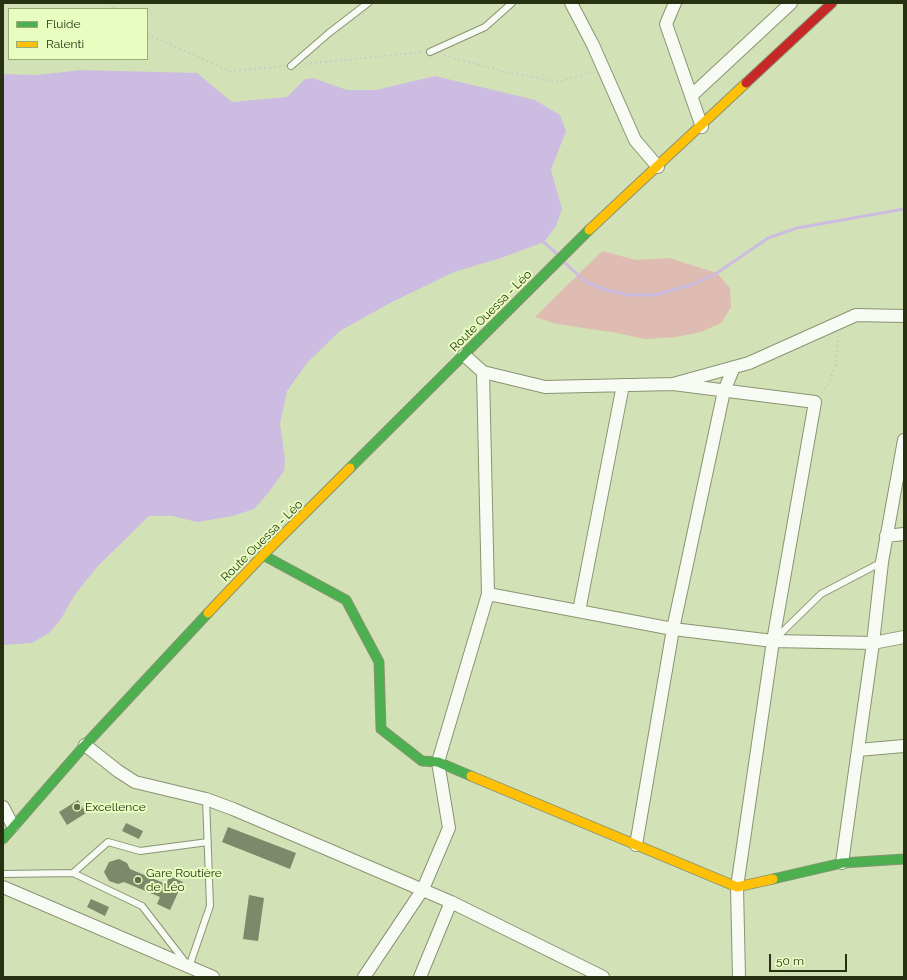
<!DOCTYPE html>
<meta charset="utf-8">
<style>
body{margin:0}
#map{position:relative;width:907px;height:980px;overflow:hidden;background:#d2e2b6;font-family:Raleway,sans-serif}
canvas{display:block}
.frame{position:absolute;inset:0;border:4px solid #273112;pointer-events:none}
.legend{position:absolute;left:8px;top:8px;width:140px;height:52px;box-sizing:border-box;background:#e8fec0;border:1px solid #9bac7a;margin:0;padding:5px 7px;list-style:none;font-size:12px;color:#273112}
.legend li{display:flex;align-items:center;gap:8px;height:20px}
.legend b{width:20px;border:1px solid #9bac7a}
.scale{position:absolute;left:769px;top:954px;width:78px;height:18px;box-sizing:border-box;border:2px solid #273112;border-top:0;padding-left:5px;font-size:12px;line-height:14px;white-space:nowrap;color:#273112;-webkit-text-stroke:3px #e8fec0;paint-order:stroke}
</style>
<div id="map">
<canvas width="907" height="980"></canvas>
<div class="frame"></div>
<ul class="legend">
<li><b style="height:5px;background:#4caf50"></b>Fluide</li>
<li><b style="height:5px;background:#ffc107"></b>Ralenti</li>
</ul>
<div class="scale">50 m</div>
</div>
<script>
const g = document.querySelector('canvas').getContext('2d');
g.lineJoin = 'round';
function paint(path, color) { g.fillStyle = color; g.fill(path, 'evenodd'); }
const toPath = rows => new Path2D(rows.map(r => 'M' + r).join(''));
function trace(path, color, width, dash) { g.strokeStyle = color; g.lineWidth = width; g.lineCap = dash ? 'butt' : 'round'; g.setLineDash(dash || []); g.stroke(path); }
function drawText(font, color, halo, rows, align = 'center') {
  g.font = font + ' Raleway,sans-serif'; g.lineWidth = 4; g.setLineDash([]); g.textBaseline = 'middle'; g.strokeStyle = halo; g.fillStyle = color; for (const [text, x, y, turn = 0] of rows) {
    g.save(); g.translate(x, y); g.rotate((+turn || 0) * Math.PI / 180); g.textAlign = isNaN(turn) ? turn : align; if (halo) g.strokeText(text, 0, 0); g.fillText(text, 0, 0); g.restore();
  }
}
paint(toPath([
 [602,251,636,260,669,258,717,273,730,288,731,307,721,323,701,332,676,337,645,339,617,333,557,324,535,317]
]), '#dfbcb2');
paint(toPath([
 [81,70,197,73,232,102,287,97,305,79,313,78,347,90,376,90,435,76,535,100,560,115,566,131,551,170,562,209,556,226,544,242,501,258,454,272,390,303,340,331,307,363,287,391,280,424,285,459,284,471,269,492,254,509,233,516,197,522,172,516,149,516,97,567,74,596,61,619,49,633,32,643,3,645,3,74,37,75]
]), '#cdbce1');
trace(toPath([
 [541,240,556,253],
 [565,263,586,282,606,290,629,295,655,295,694,284,717,273,768,238,797,228,904,209]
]), '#cdbce1', 3);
paint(toPath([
 [78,800,86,813,67,825,59,812],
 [126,823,143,831,139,839,122,831],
 [228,827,296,853,290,869,222,842],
 [119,859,127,863,130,869,166,884,170,876,183,882,170,910,157,904,160,897,124,882,118,884,109,881,104,872,109,862],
 [249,895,264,898,258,941,243,939],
 [91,899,109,907,105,916,87,907]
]), '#7e886a');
const lane = toPath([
 [430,52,485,27,512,3],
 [291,66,329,33,368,3],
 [774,640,821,594,882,562],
 [73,873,108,842,140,851,208,842],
 [3,874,73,873,142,906,186,963],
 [189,967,210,906,206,799]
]);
const street = toPath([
 [571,3,593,45,635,140,658,167],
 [675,3,666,24,702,127],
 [691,96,791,3],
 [483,372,545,387,673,384,749,363,856,315,904,316],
 [673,384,815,402,773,641,737,887,739,977],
 [886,536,904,534],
 [488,594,673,629,773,641,873,643,904,637],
 [579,611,623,385],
 [85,745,118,771,135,782,206,799,233,809,451,902,603,977],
 [858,750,904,746],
 [3,807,13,826],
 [636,845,673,629,724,391,734,367],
 [842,863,873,643,882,562,904,440],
 [3,887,213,977],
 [364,977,423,889,449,828,438,762,488,594,483,372,464,355],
 [420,977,451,902]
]);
const fast = toPath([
 [350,468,589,230],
 [263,555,346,600,379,662,381,729,422,761,438,762,471,776],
 [3,839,85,745,208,613],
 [773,879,842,863,904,859]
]);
const slow = toPath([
 [589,230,746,83],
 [208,613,263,555,350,468],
 [471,776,737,887,773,879]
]);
const jam = toPath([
 [746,83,832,3]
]);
trace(lane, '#899472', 8);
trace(street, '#899472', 14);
trace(fast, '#899472', 11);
trace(slow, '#899472', 11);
trace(jam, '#899472', 11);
trace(toPath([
 [109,3,115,9],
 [147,34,230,71,285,66],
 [444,55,501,71,559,82,593,71],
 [305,64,422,52],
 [821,393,828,384,836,364,838,336]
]), '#cacec1', 2, [2, 3]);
trace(lane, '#f8fbf4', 6);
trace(street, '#f8fbf4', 12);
trace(fast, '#4caf50', 9);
trace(slow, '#ffc107', 9);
trace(jam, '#c62828', 9);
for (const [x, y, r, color] of [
 [77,807,4,"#636f4b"],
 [138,880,4,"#636f4b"]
]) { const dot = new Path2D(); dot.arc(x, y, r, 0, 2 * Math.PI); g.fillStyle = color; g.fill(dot); trace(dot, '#e8fec0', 1.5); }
drawText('12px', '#273112', '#e8fec0', [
 ["Route Ouessa - Léo",491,311,-45],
 ["Route Ouessa - Léo",262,541,-45]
]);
drawText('12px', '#273112', '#e8fec0', [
 ["Excellence",85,807],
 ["Gare Routière",146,873],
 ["de Léo",146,887]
], 'left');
</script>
